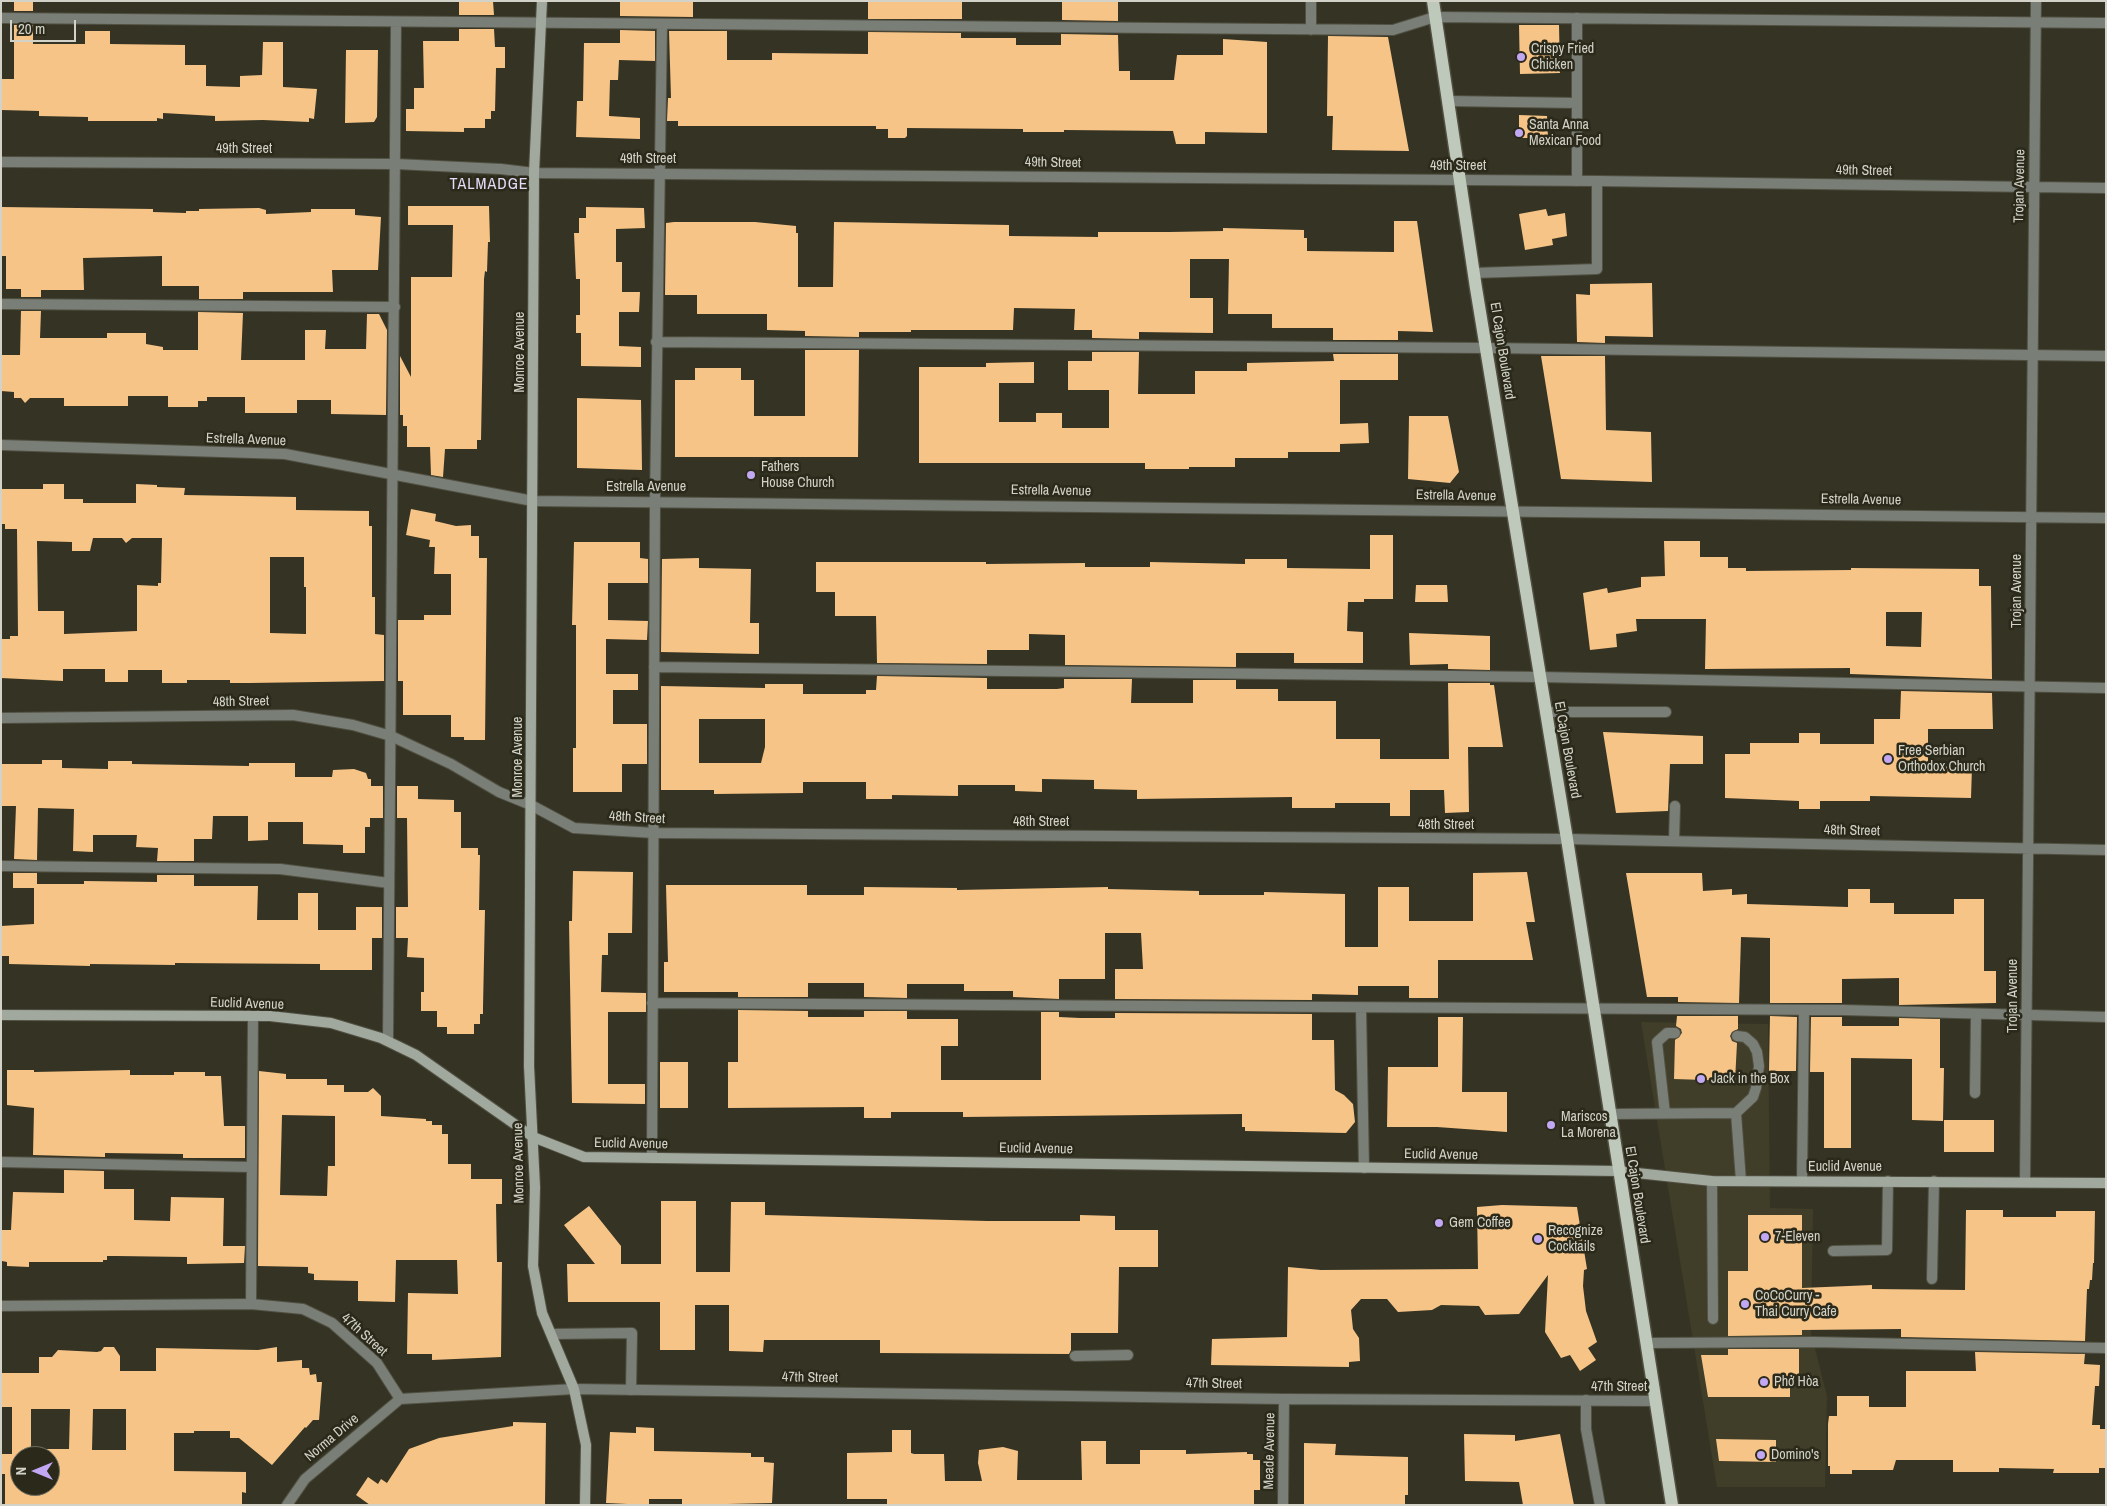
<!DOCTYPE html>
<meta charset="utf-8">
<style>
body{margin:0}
#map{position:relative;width:2107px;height:1506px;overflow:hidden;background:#353424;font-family:"Archivo Narrow",sans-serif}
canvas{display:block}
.frame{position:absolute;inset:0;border:2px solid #d2d2c8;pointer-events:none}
.north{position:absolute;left:10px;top:1446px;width:50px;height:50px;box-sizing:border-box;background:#2b2a1a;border:1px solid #6e6d60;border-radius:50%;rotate:270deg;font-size:14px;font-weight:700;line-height:20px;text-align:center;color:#d2d2c8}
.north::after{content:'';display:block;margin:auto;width:18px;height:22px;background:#c2a8f3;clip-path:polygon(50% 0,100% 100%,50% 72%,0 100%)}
.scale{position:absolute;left:10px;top:20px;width:66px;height:22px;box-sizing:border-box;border:2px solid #d2d2c8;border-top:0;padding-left:6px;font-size:15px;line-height:18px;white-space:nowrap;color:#d2d2c8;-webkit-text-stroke:4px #2b2a1a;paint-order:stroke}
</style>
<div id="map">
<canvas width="2107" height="1506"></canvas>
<div class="frame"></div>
<div class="north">N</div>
<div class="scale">20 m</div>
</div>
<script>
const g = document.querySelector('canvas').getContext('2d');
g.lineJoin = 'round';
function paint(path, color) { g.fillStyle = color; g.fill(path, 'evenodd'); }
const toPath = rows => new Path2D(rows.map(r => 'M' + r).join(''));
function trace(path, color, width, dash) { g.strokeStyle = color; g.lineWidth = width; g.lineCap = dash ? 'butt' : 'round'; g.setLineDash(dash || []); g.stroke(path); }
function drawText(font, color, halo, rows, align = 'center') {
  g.font = font + ' "Archivo Narrow",sans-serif'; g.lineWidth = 5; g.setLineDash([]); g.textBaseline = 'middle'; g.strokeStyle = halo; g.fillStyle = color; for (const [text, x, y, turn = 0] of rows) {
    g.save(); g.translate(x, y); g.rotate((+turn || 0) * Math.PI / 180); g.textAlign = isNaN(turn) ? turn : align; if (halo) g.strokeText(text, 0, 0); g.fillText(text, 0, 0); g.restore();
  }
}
paint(toPath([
 [1641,1022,1768,1024,1770,1208,1813,1209,1811,1333,1827,1396,1825,1487,1717,1487]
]), '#403e28');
paint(toPath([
 [14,1,33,1,33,11,14,11],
 [459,1,493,1,494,15,459,15],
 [620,1,693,1,693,17,620,16],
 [868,1,962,1,962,19,868,19],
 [1062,1,1118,1,1118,21,1062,20],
 [14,25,33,25,33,44,85,44,85,31,110,31,110,44,185,45,185,65,206,65,206,86,240,87,240,76,262,75,263,42,283,42,283,87,317,89,314,119,309,118,309,122,263,120,215,121,215,116,163,113,163,119,157,118,157,121,88,121,88,117,39,116,39,111,1,110,1,79,14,79],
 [1519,25,1559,25,1560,73,1520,74],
 [459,29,494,29,495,47,505,47,505,68,496,68,495,111,491,111,491,119,485,119,485,128,464,128,464,132,406,131,406,109,414,109,414,88,424,88,423,41,459,41],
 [620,30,655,31,655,61,619,60,618,80,610,80,609,116,640,118,640,139,576,137,577,101,583,101,584,43,620,43],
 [669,31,727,31,727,60,772,60,772,53,868,54,868,32,961,33,961,38,1016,38,1016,45,1061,45,1061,34,1118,35,1119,71,1130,71,1130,80,1174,80,1177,55,1223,55,1223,39,1267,42,1267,133,1205,132,1205,144,1176,144,1173,131,1064,130,1064,132,1023,132,1023,129,907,128,907,136,905,138,888,138,888,129,876,129,876,126,678,126,678,121,667,121,668,98,671,98],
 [1328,36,1388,37,1409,151,1332,150,1333,116,1327,116],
 [346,50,378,50,377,117,374,122,345,123],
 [1519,115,1547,116,1548,138,1519,138],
 [408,206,489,206,490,242,488,242,487,272,485,271,484,279,481,440,477,440,477,449,445,449,443,477,431,475,430,447,407,447,407,426,403,426,403,415,400,415,400,356,411,377,411,277,452,277,453,225,408,225],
 [1,207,153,209,153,212,186,213,186,211,199,211,199,209,259,208,266,210,266,214,311,212,311,209,355,209,355,215,381,217,378,270,332,270,333,292,243,292,243,299,199,299,199,286,162,286,162,256,83,258,84,290,41,290,41,297,21,297,21,289,6,289,6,256,1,256],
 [586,207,644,208,645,228,616,229,616,262,622,262,622,292,640,292,639,312,619,312,619,346,641,347,641,367,581,366,581,333,576,333,576,315,580,315,580,279,576,279,574,233,579,233,579,218,586,218],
 [1546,209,1548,216,1565,213,1567,236,1552,239,1553,245,1525,250,1519,214],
 [1394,221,1417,221,1433,332,1398,331,1398,340,1333,340,1333,328,1272,328,1272,314,1228,314,1229,259,1190,259,1190,298,1213,298,1213,333,1139,332,1139,339,1092,338,1092,330,1074,330,1075,309,1014,308,1013,330,911,330,911,332,859,332,859,337,805,336,805,331,767,330,767,314,697,314,697,295,665,295,666,223,674,222,755,222,796,226,796,233,798,233,798,287,833,287,834,222,1009,225,1009,236,1098,237,1098,232,1170,232,1223,231,1223,228,1304,230,1304,238,1307,238,1307,251,1394,252],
 [1652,283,1653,337,1605,336,1605,343,1577,342,1576,294,1590,295,1590,284],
 [21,311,41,311,40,338,107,338,107,333,146,333,146,344,163,347,163,350,198,350,198,312,243,313,241,360,305,360,305,330,326,330,325,349,366,349,367,314,379,314,387,330,386,415,331,414,331,400,297,400,297,413,245,413,245,397,207,397,207,401,198,401,198,407,168,407,168,396,128,396,128,406,64,406,64,398,30,398,25,403,21,398,14,398,14,392,1,391,1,355,20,355],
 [805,350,859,350,858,457,675,457,675,380,695,380,695,368,741,368,741,380,754,380,754,416,805,416],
 [1092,352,1139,352,1138,394,1195,394,1195,371,1247,371,1247,363,1334,361,1333,354,1398,354,1398,380,1340,380,1340,424,1368,423,1369,443,1340,444,1340,452,1288,452,1288,458,1235,458,1235,467,1189,467,1189,469,1145,469,1145,463,919,463,919,367,986,367,986,363,1034,362,1034,383,999,383,999,422,1036,422,1036,413,1062,413,1062,428,1109,428,1109,390,1068,390,1068,361,1092,361],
 [1541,356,1605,356,1606,430,1651,432,1652,482,1561,479],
 [577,398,641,400,642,470,577,468],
 [1409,416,1448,416,1459,472,1450,483,1408,479],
 [43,484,64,484,64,499,83,499,83,503,136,503,136,484,157,485,157,487,185,488,184,495,296,497,296,510,369,511,369,526,372,526,372,597,375,597,375,634,384,635,384,681,249,683,230,683,230,680,187,680,187,683,162,683,162,670,128,670,128,682,105,682,105,669,63,669,63,681,1,678,1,639,10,639,10,636,18,636,17,529,5,529,5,524,1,524,1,489,43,489],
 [93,538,122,538,126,543,132,538,162,538,161,583,158,583,158,586,137,585,137,631,64,634,64,611,38,611,37,541,72,542,72,551,90,551],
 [270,557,304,557,304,587,306,587,306,634,270,633],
 [411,509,436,514,435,521,456,526,471,525,471,536,479,536,479,558,487,558,485,740,464,740,464,737,451,737,451,715,403,715,403,681,398,681,398,620,424,620,424,615,451,615,451,574,434,574,435,547,429,547,430,540,406,535],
 [1370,535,1393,535,1393,599,1364,599,1364,602,1348,602,1347,631,1363,632,1363,663,1294,663,1294,653,1236,653,1236,667,1065,665,1065,635,1029,634,1029,650,987,650,987,664,877,663,876,616,835,616,835,592,816,592,816,562,986,562,986,564,1085,563,1085,567,1150,567,1150,562,1245,564,1245,559,1287,559,1287,568,1370,569],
 [1664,541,1700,541,1700,557,1728,557,1728,568,1746,568,1746,571,1851,570,1851,568,1979,569,1979,586,1991,586,1992,679,1850,674,1850,668,1705,669,1706,619,1636,619,1637,631,1616,634,1617,647,1590,650,1583,593,1607,588,1608,593,1641,587,1641,577,1665,576],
 [1886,612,1922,612,1921,647,1886,646],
 [574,542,640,542,640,558,648,559,648,583,608,583,608,620,648,621,647,640,606,639,606,674,638,674,638,690,613,690,613,724,647,724,647,764,622,764,622,792,573,792,573,748,576,748,576,625,572,625],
 [699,558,699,568,751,569,750,623,759,623,759,654,661,652,662,559],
 [1416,585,1447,585,1448,602,1415,602],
 [1409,633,1490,636,1490,670,1448,669,1448,664,1410,665],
 [877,676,987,678,987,689,1057,689,1064,688,1064,679,1132,679,1131,703,1193,703,1193,680,1236,680,1236,689,1278,689,1278,701,1336,701,1336,739,1380,739,1380,759,1449,759,1448,683,1490,683,1490,685,1494,685,1503,747,1468,747,1469,812,1445,813,1444,790,1410,790,1410,816,1390,816,1390,803,1335,803,1335,808,1292,808,1292,797,1137,799,1137,790,1094,789,1094,780,1042,779,1042,792,1015,791,1015,785,958,785,958,796,892,795,892,799,866,799,866,782,803,782,803,793,714,794,714,790,661,790,661,686,765,688,765,684,803,684,803,694,866,694,866,690,876,690],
 [699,719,765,719,765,747,761,763,699,763],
 [1901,691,1992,693,1993,729,1928,729,1928,766,1972,767,1971,798,1870,796,1870,801,1820,801,1820,809,1799,809,1799,801,1725,798,1725,754,1750,754,1750,743,1799,743,1799,733,1820,733,1820,744,1874,744,1874,719,1900,719],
 [1603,732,1703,736,1703,764,1670,764,1668,811,1616,813],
 [42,760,62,760,62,768,108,769,108,761,132,761,132,764,249,766,249,763,295,763,295,777,332,777,333,770,354,769,366,773,368,779,371,779,371,786,383,786,383,818,370,818,370,827,365,827,365,853,343,853,343,845,303,844,303,822,268,822,268,840,248,841,248,816,213,816,212,839,194,839,194,861,157,861,158,848,136,847,137,835,93,835,93,852,73,851,74,809,38,808,37,860,14,859,16,806,1,806,1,764,42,764],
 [397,786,418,786,418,799,454,800,454,812,461,812,461,848,478,848,478,855,480,855,479,910,485,910,483,1007,483,1014,480,1014,480,1024,474,1024,474,1034,447,1034,447,1027,437,1027,437,1011,421,1011,421,992,424,992,424,958,407,957,408,938,396,938,396,907,408,907,407,818,397,818],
 [573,871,633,872,632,933,608,933,608,955,602,955,601,992,646,993,646,1012,608,1012,608,1084,645,1084,645,1104,572,1103,569,921,572,921],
 [1527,872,1535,922,1526,922,1533,960,1438,960,1438,998,1409,998,1409,986,1358,986,1358,995,1312,994,1312,1000,1115,999,1115,969,1143,969,1141,933,1105,933,1105,979,1059,979,1059,999,1013,997,1013,991,964,991,964,984,907,984,907,998,864,997,864,983,808,983,808,997,738,997,738,992,664,992,664,962,668,962,666,885,807,885,807,895,864,895,864,887,957,888,957,890,1108,887,1108,889,1199,891,1199,895,1264,895,1264,892,1345,894,1345,947,1378,947,1378,887,1409,887,1409,921,1473,921,1473,873],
 [13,873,37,873,37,884,84,884,84,881,157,882,157,875,194,875,194,886,258,886,257,920,298,920,298,893,318,893,318,930,356,930,356,907,382,907,382,938,372,938,372,970,320,970,320,964,175,963,175,965,90,964,90,966,9,964,9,956,1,956,1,926,34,924,34,888,13,888],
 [1626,873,1702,873,1703,891,1732,889,1732,895,1747,894,1747,904,1848,907,1848,889,1870,889,1870,903,1894,903,1894,914,1954,914,1954,899,1984,899,1984,971,1996,971,1996,1003,1899,1005,1899,978,1842,979,1842,1003,1770,1003,1770,938,1741,937,1739,1003,1678,1002,1678,997,1647,997],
 [738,1010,808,1011,808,1017,864,1017,864,1011,907,1011,907,1019,958,1019,958,1046,941,1046,941,1080,1041,1080,1041,1012,1059,1012,1059,1017,1080,1018,1115,1018,1115,1013,1312,1014,1312,1040,1334,1040,1335,1090,1344,1095,1353,1104,1355,1122,1346,1133,1245,1131,1245,1127,1242,1127,1242,1114,963,1117,963,1112,891,1112,891,1118,864,1118,864,1107,728,1108,728,1062,738,1062],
 [1677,1016,1738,1016,1738,1029,1732,1032,1730,1036,1732,1041,1737,1043,1735,1081,1674,1079,1675,1040,1682,1033,1681,1029,1676,1026],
 [1770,1016,1797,1017,1796,1071,1769,1071],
 [1438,1017,1463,1017,1462,1092,1507,1092,1507,1132,1437,1127,1387,1127,1388,1067,1438,1067],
 [1811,1017,1842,1017,1842,1026,1899,1026,1899,1018,1940,1019,1940,1068,1944,1068,1943,1121,1912,1120,1912,1059,1851,1058,1851,1148,1824,1148,1824,1072,1810,1072],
 [660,1062,688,1062,688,1108,660,1108],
 [7,1070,34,1070,34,1072,130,1070,130,1075,174,1075,174,1072,205,1072,205,1076,221,1076,224,1126,245,1126,245,1158,183,1158,183,1154,105,1153,105,1157,33,1155,34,1108,7,1105],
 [259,1071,286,1074,286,1079,327,1079,327,1085,344,1085,344,1092,368,1092,373,1088,381,1096,381,1116,426,1119,426,1121,432,1121,432,1125,442,1125,442,1134,448,1134,448,1164,471,1164,471,1179,502,1179,502,1204,496,1204,497,1262,502,1262,501,1357,432,1360,432,1354,407,1354,408,1293,458,1294,457,1260,396,1260,395,1302,358,1301,358,1281,314,1280,314,1274,308,1273,308,1267,258,1266],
 [282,1115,335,1116,335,1166,328,1166,327,1196,280,1195],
 [1944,1120,1994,1120,1994,1152,1944,1152],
 [64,1170,104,1171,104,1189,134,1189,134,1220,170,1221,171,1197,224,1198,223,1246,245,1246,244,1263,187,1264,187,1257,117,1256,107,1256,107,1260,103,1260,103,1262,29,1262,29,1267,7,1266,7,1262,2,1261,1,1257,1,1230,11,1230,13,1192,64,1193],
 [661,1201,696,1201,696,1272,730,1272,731,1202,765,1202,765,1215,987,1221,1080,1221,1080,1215,1115,1216,1115,1230,1158,1230,1158,1267,1119,1267,1118,1333,1071,1333,1071,1350,1069,1354,880,1353,880,1340,764,1340,763,1352,729,1351,729,1305,695,1305,695,1350,660,1350,660,1302,568,1302,567,1264,595,1264,564,1225,589,1206,621,1246,621,1264,661,1264],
 [1502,1205,1577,1207,1587,1269,1584,1270,1583,1286,1586,1311,1597,1342,1588,1348,1596,1360,1580,1371,1570,1355,1561,1358,1545,1332,1548,1275,1519,1314,1485,1315,1479,1306,1441,1305,1432,1310,1398,1312,1387,1299,1361,1299,1351,1310,1353,1329,1359,1338,1360,1361,1349,1362,1349,1367,1211,1365,1212,1339,1287,1337,1288,1267,1321,1270,1478,1269,1477,1207],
 [1966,1210,2003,1210,2003,1217,2056,1217,2056,1211,2095,1211,2094,1263,2093,1263,2092,1280,2090,1280,2089,1289,2087,1289,2085,1341,1901,1337,1901,1329,1802,1330,1802,1335,1728,1336,1728,1271,1748,1271,1748,1215,1802,1215,1802,1288,1872,1285,1872,1289,1965,1290],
 [104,1347,114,1347,120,1356,120,1371,156,1371,156,1348,258,1350,277,1347,277,1362,302,1360,302,1368,309,1368,310,1375,316,1374,317,1382,322,1382,319,1420,313,1420,306,1428,305,1427,272,1465,239,1438,230,1438,230,1431,194,1431,194,1433,174,1433,174,1471,246,1472,246,1493,242,1492,242,1505,5,1505,5,1474,1,1474,1,1454,12,1454,12,1407,1,1407,1,1373,39,1373,39,1357,52,1357,58,1350,97,1352,101,1351],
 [31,1409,70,1409,69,1449,31,1449],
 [93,1409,126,1409,126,1450,92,1450],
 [20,1456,50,1456,50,1486,20,1486],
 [1728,1349,1799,1349,1799,1379,1790,1379,1790,1397,1708,1397,1701,1355,1728,1355],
 [1975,1352,2085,1354,2084,1364,2100,1365,2099,1386,2095,1386,2092,1425,2100,1425,2100,1429,2106,1429,2106,1468,2099,1468,2099,1473,2053,1473,2054,1469,1999,1468,1999,1472,1953,1472,1953,1460,1896,1460,1893,1470,1852,1470,1852,1474,1830,1474,1830,1466,1828,1466,1828,1424,1829,1416,1837,1416,1837,1396,1869,1396,1869,1407,1906,1407,1906,1371,1976,1371],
 [513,1422,546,1423,545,1505,370,1505,356,1495,368,1477,378,1484,381,1479,387,1483,409,1449,439,1438,513,1426],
 [636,1427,654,1428,654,1451,751,1453,751,1457,764,1457,764,1462,774,1463,772,1503,682,1505,682,1499,649,1499,649,1505,606,1503,610,1432,636,1433],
 [892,1430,911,1430,911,1453,914,1454,944,1454,945,1481,982,1481,978,1463,979,1450,1003,1447,1018,1451,1017,1480,1082,1480,1081,1441,1106,1441,1106,1464,1140,1464,1140,1450,1186,1450,1186,1454,1247,1452,1247,1454,1253,1454,1253,1460,1260,1460,1260,1490,1254,1490,1254,1505,887,1505,887,1499,847,1499,847,1453,892,1452],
 [1464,1434,1515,1435,1515,1441,1560,1434,1574,1505,1523,1505,1519,1482,1465,1481],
 [1716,1439,1776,1440,1776,1462,1719,1461],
 [1304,1443,1336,1444,1335,1455,1408,1457,1408,1495,1405,1495,1405,1505,1304,1505]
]), '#f7c487');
const lane = toPath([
 [1311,1,1311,30],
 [1,18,1393,30,1435,17,2106,23],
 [1577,18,1577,181],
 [1448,101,1577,103],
 [1474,273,1597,269,1597,181],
 [1,304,395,307],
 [656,342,1486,348,2106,356],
 [654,667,1539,677,2106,688],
 [1545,712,1666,712],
 [1674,841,1675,806],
 [1,866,280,869,389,883],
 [652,1003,1843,1010,2106,1017],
 [1361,1008,1364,1168],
 [388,1041,396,22],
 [1975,1093,1976,1015],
 [1665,1113,1657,1042,1667,1033,1675,1033],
 [1736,1113,1741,1181],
 [1609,1114,1736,1113,1753,1097,1756,1088,1759,1066,1757,1052,1753,1044,1745,1037,1737,1036],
 [652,1158,655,501,662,24],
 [1,1162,252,1167],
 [1712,1181,1713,1319],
 [1802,1181,1804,1010],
 [1833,1251,1887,1250,1888,1181],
 [1932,1279,1934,1181],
 [251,1304,253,1016],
 [552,1334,632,1333,631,1390],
 [1646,1343,1814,1342,2106,1348],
 [1075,1356,1128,1355],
 [1586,1400,1586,1429,1600,1505]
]);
const street = toPath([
 [1,162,396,164,501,169,534,173,1597,181,2106,188],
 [1,445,285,454,533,501,2106,518],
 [1,718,293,715,353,725,391,736,451,764,499,792,531,805,574,828,654,833,1567,839,2106,850],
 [2025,1182,2036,1],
 [1,1306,251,1304,303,1309,332,1323,377,1363,400,1399],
 [400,1399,574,1389,1284,1399,1655,1401],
 [287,1505,305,1479,400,1399],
 [1283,1505,1284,1399]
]);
const secondary = toPath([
 [542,1,534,173,529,1066,535,1187,533,1266,542,1313,574,1389,586,1445,585,1505],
 [1,1015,270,1016,331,1023,381,1038,416,1055,533,1137,584,1157,1618,1171,1712,1181,2106,1183]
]);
const primary = toPath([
 [1433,1,1476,288,1567,839,1672,1505]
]);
trace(lane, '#515042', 12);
trace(street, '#515042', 12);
trace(secondary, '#515042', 12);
trace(primary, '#515042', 15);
trace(lane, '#797e77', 10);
trace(street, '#797e77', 10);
trace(secondary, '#a1a99e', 10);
trace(primary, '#bfc9bb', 12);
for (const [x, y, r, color] of [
 [1521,57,5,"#c2a8f3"],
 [1519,133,5,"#c2a8f3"],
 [751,475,5,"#c2a8f3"],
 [1888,759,5,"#c2a8f3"],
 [1701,1079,5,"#c2a8f3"],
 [1551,1125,5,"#c2a8f3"],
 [1439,1223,5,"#c2a8f3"],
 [1765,1237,5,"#c2a8f3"],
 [1538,1239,5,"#c2a8f3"],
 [1745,1304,5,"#c2a8f3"],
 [1764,1382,5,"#c2a8f3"],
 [1761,1455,5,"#c2a8f3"]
]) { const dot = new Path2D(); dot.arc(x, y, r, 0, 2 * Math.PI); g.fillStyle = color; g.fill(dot); trace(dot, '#2b2a1a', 2); }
drawText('14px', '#d2d2c8', '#2b2a1a', [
 ["Crispy Fried",1531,49],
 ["Chicken",1531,65],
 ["Santa Anna",1529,125],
 ["Mexican Food",1529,141],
 ["Fathers",761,467],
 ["House Church",761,483],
 ["Free Serbian",1898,751],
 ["Orthodox Church",1898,767],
 ["Jack in the Box",1711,1079],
 ["Mariscos",1561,1117],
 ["La Morena",1561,1133],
 ["Gem Coffee",1449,1223],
 ["Recognize",1548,1231],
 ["Cocktails",1548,1247],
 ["7-Eleven",1775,1237],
 ["CoCoCurry -",1755,1296],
 ["Thai Curry Cafe",1755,1312],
 ["Phở Hòa",1774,1382],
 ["Domino's",1771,1455]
], 'left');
drawText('14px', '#d2d2c8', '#2b2a1a', [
 ["49th Street",244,149],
 ["49th Street",648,159],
 ["49th Street",1053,163,1],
 ["49th Street",1458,166],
 ["49th Street",1864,171,1],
 ["Trojan Avenue",2020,186,-89],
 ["El Cajon Boulevard",1502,351,81],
 ["Monroe Avenue",520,352,-90],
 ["Estrella Avenue",246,440,2],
 ["Estrella Avenue",646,487],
 ["Estrella Avenue",1051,491,1],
 ["Estrella Avenue",1456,496,1],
 ["Estrella Avenue",1861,500,1],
 ["Trojan Avenue",2017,591,-90],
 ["48th Street",241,702,-1],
 ["El Cajon Boulevard",1567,750,80],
 ["Monroe Avenue",518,757,-90],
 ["48th Street",637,818,3],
 ["48th Street",1041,822],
 ["48th Street",1446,825],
 ["48th Street",1852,831,1],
 ["Trojan Avenue",2013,996,-90],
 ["Euclid Avenue",247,1004,2],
 ["Euclid Avenue",631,1144,1],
 ["Euclid Avenue",1036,1149,1],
 ["Euclid Avenue",1441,1155,1],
 ["Monroe Avenue",519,1163,-91],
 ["Euclid Avenue",1845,1167],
 ["El Cajon Boulevard",1637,1195,81],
 ["47th Street",364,1335,42],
 ["47th Street",810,1378,1],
 ["47th Street",1214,1384,1],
 ["47th Street",1619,1387],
 ["Norma Drive",332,1438,-40],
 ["Meade Avenue",1270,1451,-89]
]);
g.letterSpacing = '1px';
drawText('16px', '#e5dcf9', '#2b2a1a', [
 ["TALMADGE",489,185]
]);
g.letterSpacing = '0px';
</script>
